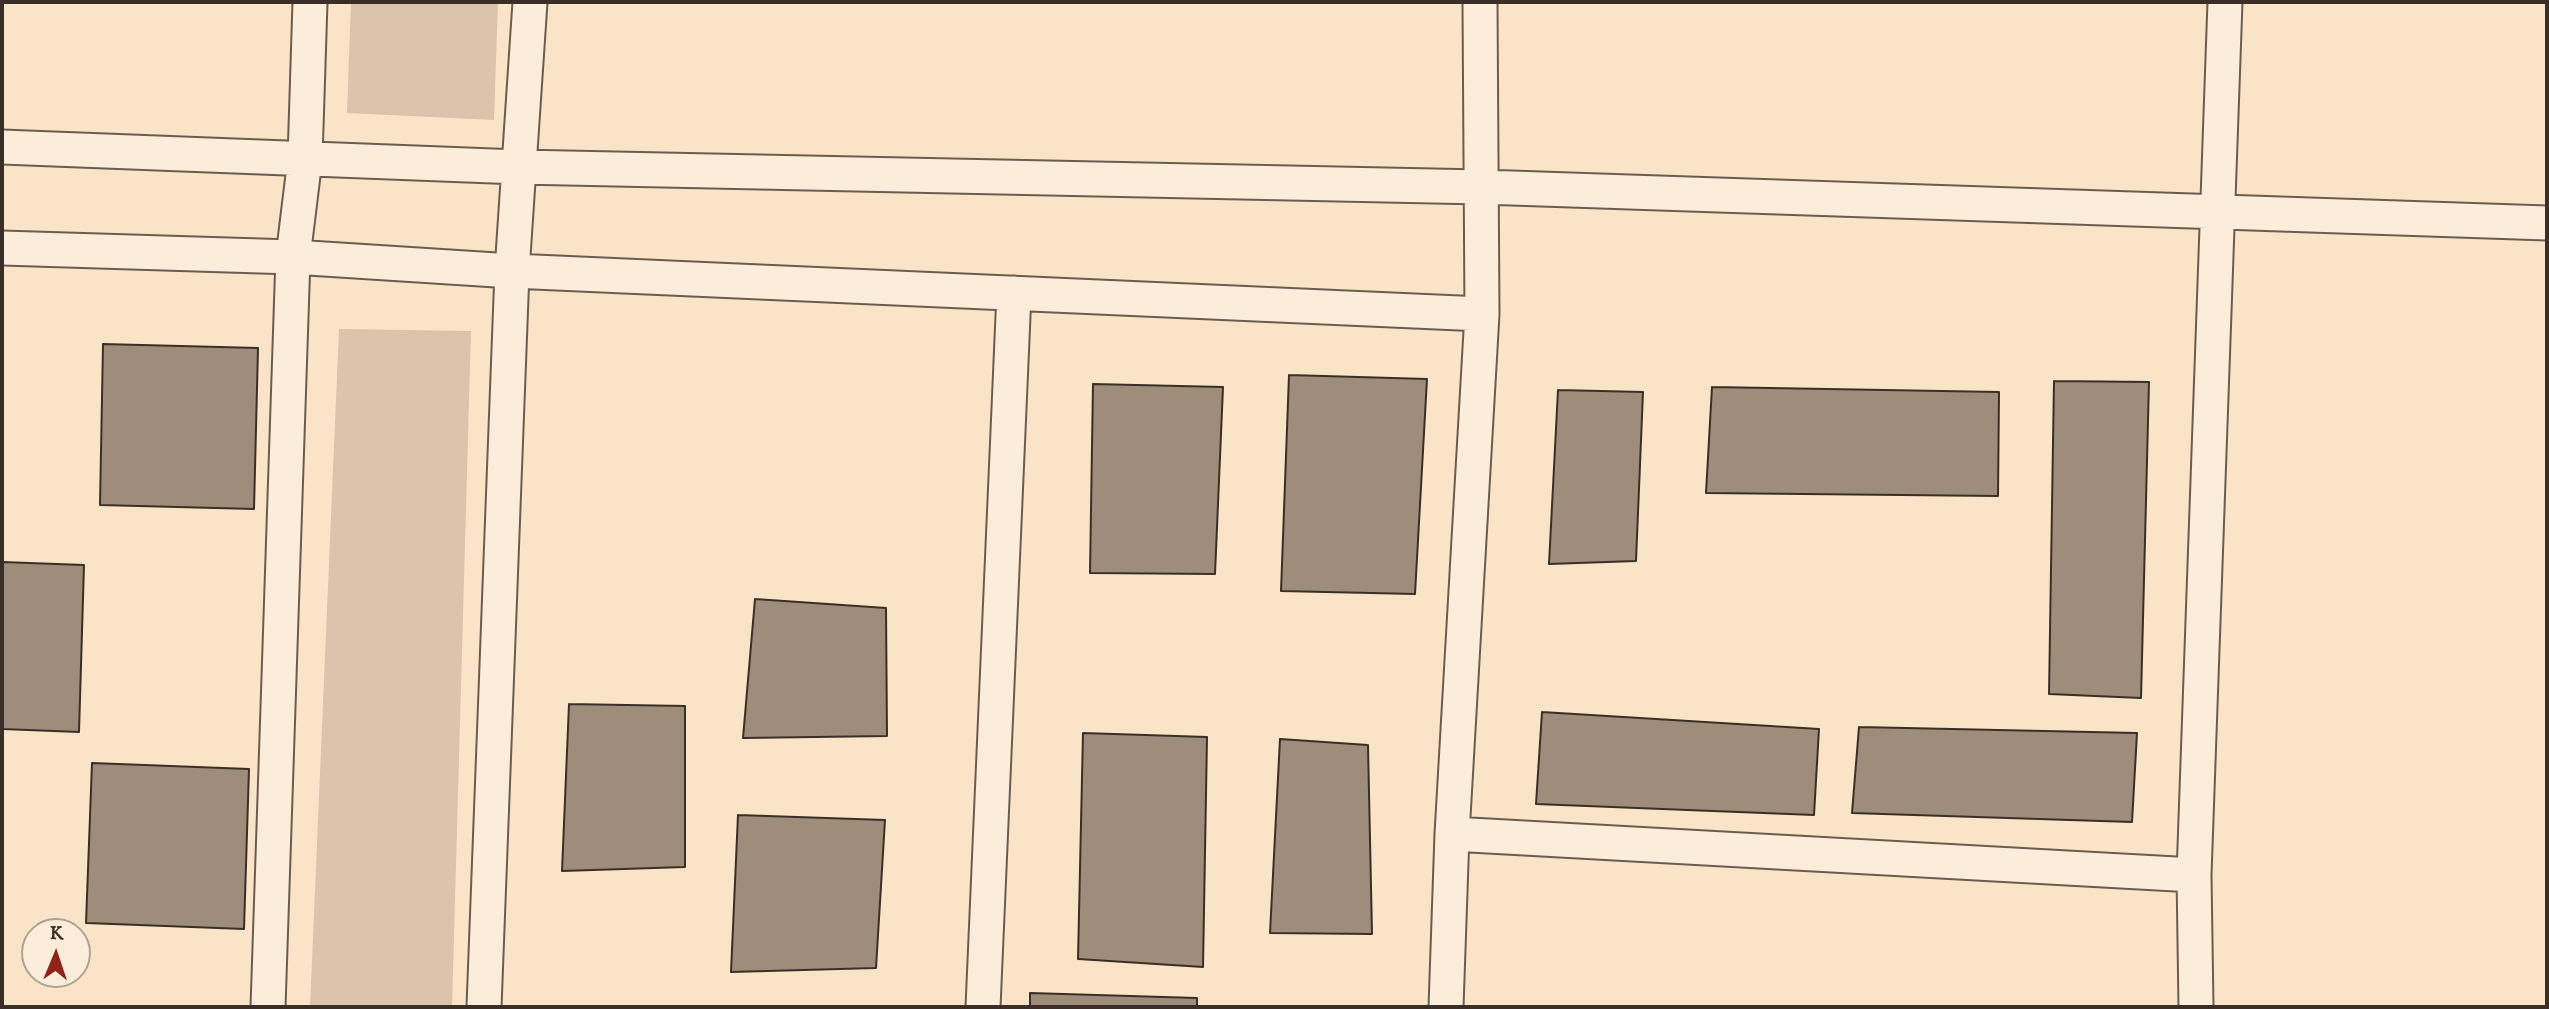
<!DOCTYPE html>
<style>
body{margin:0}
#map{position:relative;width:2549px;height:1009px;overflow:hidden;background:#fae4c7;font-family:"IM FELL English",serif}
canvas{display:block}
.frame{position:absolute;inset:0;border:4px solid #3b2e27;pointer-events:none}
.north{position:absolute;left:21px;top:918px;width:70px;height:70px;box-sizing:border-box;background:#fceddb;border:2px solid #afa193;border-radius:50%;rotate:2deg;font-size:19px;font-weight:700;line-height:28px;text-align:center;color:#3b2e27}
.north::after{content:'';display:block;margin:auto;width:24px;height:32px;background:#8f2418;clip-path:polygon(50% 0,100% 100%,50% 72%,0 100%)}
</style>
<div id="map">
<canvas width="2549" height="1009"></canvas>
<div class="frame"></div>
<div class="north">K</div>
</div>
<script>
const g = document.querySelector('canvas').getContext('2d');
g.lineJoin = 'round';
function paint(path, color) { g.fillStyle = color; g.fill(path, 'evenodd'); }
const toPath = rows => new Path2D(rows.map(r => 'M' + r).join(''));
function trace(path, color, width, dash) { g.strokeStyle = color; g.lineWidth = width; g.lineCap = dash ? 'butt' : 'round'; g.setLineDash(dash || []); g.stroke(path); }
paint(toPath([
 [351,2,498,2,494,120,347,113],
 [339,329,471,331,452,1007,310,1007]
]), '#dac5ac');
const building = toPath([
 [103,344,258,348,254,509,100,505,103,344],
 [1289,375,1427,379,1415,594,1281,591,1289,375],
 [2054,381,2149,382,2141,698,2049,694,2054,381],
 [1093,384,1223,387,1215,574,1090,573,1093,384],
 [1712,387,1999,392,1998,496,1706,493,1712,387],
 [1558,390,1643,392,1636,561,1549,564,1558,390],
 [2,562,84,565,79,732,2,729,2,562],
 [755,599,886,608,887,736,743,738,755,599],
 [569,704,685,706,685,867,562,871,569,704],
 [1542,712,1819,729,1814,815,1536,804,1542,712],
 [1859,727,2137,733,2132,822,1852,813,1859,727],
 [1083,733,1207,737,1203,967,1078,959,1083,733],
 [1280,739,1368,745,1372,934,1270,933,1280,739],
 [92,763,249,769,244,929,86,923,92,763],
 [738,815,885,820,876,968,731,972,738,815],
 [1030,993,1197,998,1197,1007,1030,1007,1030,993]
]);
paint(building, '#9e8d7a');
trace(building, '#3b2e27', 2);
const street = toPath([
 [2,147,519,167,1482,187,2547,223],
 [2,248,293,257,512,271,1482,314],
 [1452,834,2194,875],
 [268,1007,293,257,305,159,310,2],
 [484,1007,512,271,530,2],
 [983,1007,1014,293],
 [1446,1007,1452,834,1482,314,1480,2],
 [2196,1007,2194,875,2225,2]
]);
trace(street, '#6b5c4f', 37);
trace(street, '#fceddb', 33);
</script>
